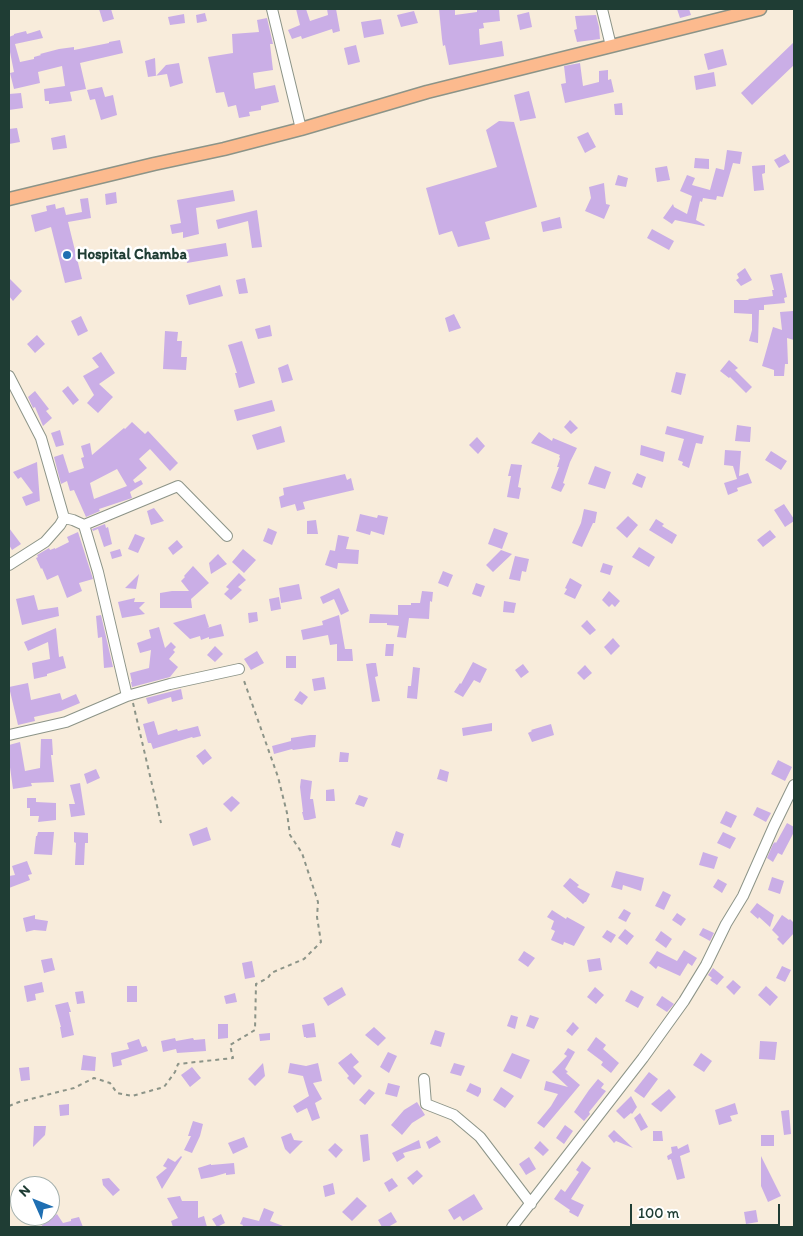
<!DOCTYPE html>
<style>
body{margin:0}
#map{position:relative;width:803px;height:1236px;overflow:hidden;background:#f8ecdb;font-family:Itim,sans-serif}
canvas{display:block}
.frame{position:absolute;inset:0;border:10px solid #1f3d34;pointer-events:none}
.north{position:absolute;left:10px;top:1176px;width:50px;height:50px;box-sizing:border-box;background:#fff;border:1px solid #a5b1ae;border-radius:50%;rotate:314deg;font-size:14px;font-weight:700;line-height:20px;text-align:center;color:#1f3d34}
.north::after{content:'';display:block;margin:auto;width:18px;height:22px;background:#1f6fb2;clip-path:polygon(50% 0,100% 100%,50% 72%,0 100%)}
.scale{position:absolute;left:630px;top:1204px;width:150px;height:22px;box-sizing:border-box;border:2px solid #1f3d34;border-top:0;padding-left:6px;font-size:15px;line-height:18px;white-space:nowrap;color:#1f3d34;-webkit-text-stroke:4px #fff;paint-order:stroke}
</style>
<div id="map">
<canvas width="803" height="1236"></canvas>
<div class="frame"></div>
<div class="north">N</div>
<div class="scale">100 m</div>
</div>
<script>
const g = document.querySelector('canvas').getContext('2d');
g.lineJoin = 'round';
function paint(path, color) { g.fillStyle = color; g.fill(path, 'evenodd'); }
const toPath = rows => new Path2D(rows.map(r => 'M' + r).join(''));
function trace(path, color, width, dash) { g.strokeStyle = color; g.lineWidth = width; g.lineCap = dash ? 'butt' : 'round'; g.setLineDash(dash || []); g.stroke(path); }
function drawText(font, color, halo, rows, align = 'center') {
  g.font = font + ' Itim,sans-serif'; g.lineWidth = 5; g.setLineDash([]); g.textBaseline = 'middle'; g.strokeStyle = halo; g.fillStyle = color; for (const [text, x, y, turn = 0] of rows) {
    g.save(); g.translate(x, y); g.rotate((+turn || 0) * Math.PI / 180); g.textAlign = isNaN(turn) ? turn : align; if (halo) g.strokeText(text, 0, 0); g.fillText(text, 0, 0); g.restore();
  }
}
paint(toPath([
 [99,9,111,9,114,19,103,22],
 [296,9,306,9,310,21,328,15,327,9,336,9,340,31,333,33,332,29,302,39,301,36,292,39,288,30,300,25],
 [439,9,455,9,455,15,477,12,477,9,499,9,500,21,483,23,484,28,479,29,480,45,502,41,504,56,449,65,445,45,443,46,442,39],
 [677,9,689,9,691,15,680,18],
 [414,11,418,23,401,27,397,15],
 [529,12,532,27,520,30,517,15],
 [205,13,207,21,197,23,196,15],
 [184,14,185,23,170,25,168,17],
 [596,15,599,27,600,39,577,42,574,30,577,29,575,16],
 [267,18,273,44,270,44,273,70,253,73,255,89,275,85,279,102,261,106,261,110,249,112,250,116,239,118,236,105,228,107,224,92,216,93,208,57,233,53,232,34,259,32,257,20],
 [381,19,384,34,364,38,361,22],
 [40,30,43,38,15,44,20,62,34,59,34,57,41,55,40,54,59,49,74,47,74,50,109,43,109,42,120,40,123,53,80,63,86,89,70,92,72,101,49,104,49,101,45,101,44,89,65,86,62,66,38,72,40,83,14,89,10,73,14,72,9,47,9,37,14,35,14,34,26,31,27,34],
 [794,42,794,65,752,105,741,93],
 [356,45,360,62,348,65,344,48],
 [723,49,727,65,708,70,704,54],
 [155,58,156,76,166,65,179,63,183,83,170,87,167,74,148,77,145,61],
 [580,63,583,86,599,82,599,71,608,70,608,80,611,79,614,92,565,103,561,84,566,83,564,66],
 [714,72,716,86,696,90,694,76],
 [102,87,105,97,113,95,117,115,101,120,95,99,90,100,87,90],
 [529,91,536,118,520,121,514,95],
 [21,93,23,108,9,110,9,94],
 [622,103,623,115,615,115,614,104],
 [499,121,514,122,537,207,485,222,490,239,458,247,452,231,439,235,426,188,497,167,486,130],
 [17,128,20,142,9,144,9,129],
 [588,132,596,147,585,153,577,137],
 [65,135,67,148,53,150,51,138],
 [727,150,742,152,740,164,733,163,723,197,717,196,716,200,703,198,702,202,700,201,696,220,705,225,704,226,675,220,672,224,663,218,673,204,674,207,687,214,692,196,680,191,687,175,695,178,692,185,710,190,716,168,724,170],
 [785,154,790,162,779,168,774,160],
 [695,158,709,159,709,169,694,168],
 [765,165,765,173,762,174,764,190,754,191,752,166],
 [667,166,670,180,657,182,655,168],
 [618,175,628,178,626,187,615,185],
 [604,183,606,204,610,205,604,219,585,211,591,198,589,187],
 [233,190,235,201,196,208,199,234,183,238,183,232,172,234,170,225,181,223,177,200],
 [116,192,117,203,106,205,105,194],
 [88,198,91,218,68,222,82,279,65,283,51,227,35,232,31,215,47,211,46,206,55,204,56,209,64,207,66,215,82,212,80,199],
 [257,210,262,247,252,248,248,221,218,229,216,220],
 [560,217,562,228,543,232,541,222],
 [652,229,674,241,669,250,647,238],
 [226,243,228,256,187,263,185,250],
 [745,268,752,280,741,286,736,280,739,278,737,274],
 [782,273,787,297,784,298,785,303,764,305,764,310,759,310,758,343,749,341,752,330,752,314,734,313,734,300,749,300,748,299,773,296,772,290,774,290,770,275],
 [9,278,22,291,13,301,9,296],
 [245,278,248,293,239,294,236,280],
 [220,285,223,296,189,305,186,295],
 [793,311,794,340,787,338,788,364,785,364,784,376,774,376,774,370,762,366,773,327,782,330,780,312],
 [454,314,461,328,449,332,445,318],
 [81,316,88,331,78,336,71,321],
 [270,325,272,336,258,339,255,329],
 [165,331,178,332,177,341,182,341,181,357,187,357,186,370,163,369],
 [37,335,45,344,35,353,27,344],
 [242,341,255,383,239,388,235,373,237,373,228,345],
 [101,352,115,373,99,384,113,397,98,413,87,403,94,395,83,376,99,367,92,358],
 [729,360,738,368,735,370,752,387,746,393,730,377,729,378,720,371],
 [288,364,293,380,282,383,278,368],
 [676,372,686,374,681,395,671,392],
 [68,386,79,400,73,405,62,391],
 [35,391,49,409,46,411,52,418,43,426,35,407,33,408,28,397],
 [272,400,275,411,237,421,234,410],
 [570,420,578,428,571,434,564,427],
 [132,422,145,434,148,431,178,463,170,471,150,449,139,459,147,468,133,480,135,483,141,480,143,484,130,492,132,498,99,509,100,511,86,517,74,490,70,491,67,481,61,484,54,457,63,454,69,473,84,468,81,458,84,457,81,446,90,443,92,455,124,428,125,429],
 [117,469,127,486,94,499,90,483],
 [737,425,751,427,750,442,735,441],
 [281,426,285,442,257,450,252,435],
 [667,426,704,436,702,444,696,443,689,468,682,465,683,462,678,460,684,439,665,434],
 [60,430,64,445,56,447,51,433],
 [539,432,552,441,553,438,577,448,570,462,563,483,565,484,561,492,551,488,559,467,557,467,560,458,559,457,560,455,531,443],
 [477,437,485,446,478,454,469,445],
 [641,445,665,452,663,462,640,455],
 [725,450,741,451,739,476,748,473,752,483,737,488,738,491,728,495,724,483,737,479,733,466,724,465],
 [771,451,787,461,781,470,765,460],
 [37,462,40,502,39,500,39,501,26,506,22,497,33,493,21,477,18,479,13,472],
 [511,464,522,465,518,487,521,488,519,499,507,497,511,476,508,476],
 [595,466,611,472,605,489,588,484],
 [637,473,646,477,642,488,632,484],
 [345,474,347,480,351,478,354,490,303,502,305,509,297,511,295,504,281,508,279,497,284,495,283,488],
 [784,504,794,519,794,521,785,527,774,510],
 [154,508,164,521,151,525,147,511],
 [584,509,597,512,595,523,593,523,582,547,572,543,581,523],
 [360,514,377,518,378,515,388,517,384,535,371,531,370,535,356,531],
 [628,516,638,525,627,538,616,528],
 [656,519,664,524,662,526,677,535,672,544,649,530],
 [316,520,318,534,307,534,307,521],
 [105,524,106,528,108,527,112,544,104,547,98,529,93,531,92,529],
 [9,528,21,544,12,550,9,545],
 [268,528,277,532,272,545,263,541],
 [494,528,508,533,502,549,488,544],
 [770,530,776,537,763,547,757,540],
 [78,532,93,579,79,583,82,591,67,598,58,575,47,580,42,568,41,569,36,558,38,557,37,555,49,548,50,550,55,548,55,549,69,542,67,537],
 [135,534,145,538,138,553,128,549],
 [338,535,349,537,346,549,359,550,358,564,338,563,337,569,325,565,330,550,335,551],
 [177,540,183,547,173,555,168,548],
 [639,547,655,557,649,567,632,557],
 [120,549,122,556,112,559,110,552],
 [243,549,256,560,244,573,232,562],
 [501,550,512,554,493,572,486,565],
 [218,554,227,564,211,574,209,563],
 [515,556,529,559,526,572,522,571,520,581,509,579],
 [603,563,613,566,610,575,600,572],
 [193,566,209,583,191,599,192,608,160,608,160,593,172,591,189,591,181,581,185,577,184,576],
 [443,571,453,575,448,587,438,583],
 [239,573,246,580,238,587,242,590,231,600,224,594,229,589,226,587],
 [139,574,136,589,125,588],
 [570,578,582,585,575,599,564,594,567,589,565,588],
 [476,583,485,586,481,597,472,594],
 [299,584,302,599,281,603,279,588],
 [339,588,349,611,341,615,334,599,323,604,320,597],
 [422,591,433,592,432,602,430,601,429,619,409,618,406,638,397,637,399,626,387,625,387,623,369,623,370,614,398,615,398,605,411,605,411,603,420,603],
 [609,591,620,601,615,607,612,604,609,607,602,600],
 [34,595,38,610,58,607,59,616,22,625,16,599],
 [279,597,281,609,271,611,269,599],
 [135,598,134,602,145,602,139,608,145,614,122,618,118,602],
 [504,601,516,603,514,613,503,612],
 [257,612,258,621,249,623,248,613],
 [205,614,209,627,207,628,221,624,224,636,209,639,209,637,201,640,200,636,190,639,173,623],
 [101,615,113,667,104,668,102,637,98,638,96,616],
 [339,615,345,649,352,649,353,661,337,661,337,644,330,645,328,635,303,640,301,630,323,625,322,621],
 [587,620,596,630,590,635,581,626],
 [159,627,165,648,171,642,176,647,173,650,175,652,169,659,178,667,170,677,132,687,131,682,132,682,130,673,149,668,151,650,140,653,137,643,151,638,149,630],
 [56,628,59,657,63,656,66,668,47,674,47,676,34,679,32,663,50,659,48,642,28,651,24,642],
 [613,638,620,646,611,655,604,647],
 [386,644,394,644,393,656,385,656],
 [215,646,223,654,215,662,207,655],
 [257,651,264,663,251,670,244,659],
 [286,656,296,656,296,668,286,668],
 [473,662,487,669,480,683,474,680,463,697,454,692,460,683,461,684],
 [372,663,376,663,378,676,375,677,380,701,372,702,366,664],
 [523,664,529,672,521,678,515,670],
 [585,665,592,673,584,680,577,673],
 [413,667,420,668,417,699,407,698,408,686,411,686],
 [324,677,326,689,314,691,312,679],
 [28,683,31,700,60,693,62,700,76,694,80,703,61,711,34,717,35,721,18,725,9,687],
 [181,689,183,699,172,702,171,697,148,704,146,698],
 [300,691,308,697,302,705,294,700],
 [154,721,158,735,177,729,178,731,198,726,201,736,193,738,192,737,153,749,151,743,148,743,143,724],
 [492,723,492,731,463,736,462,728],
 [551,724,554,735,532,742,528,733,532,731,531,730],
 [310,735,316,735,315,747,293,750,292,749,274,754,272,746,291,741,291,738],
 [41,739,52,739,53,755,51,755,54,782,31,783,32,786,13,789,9,760,9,745,20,742,25,771,40,768],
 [205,749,212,758,203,765,196,756],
 [340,752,349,753,348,762,339,762],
 [778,760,792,767,785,781,771,774],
 [96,769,100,778,87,784,84,774],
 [440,769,449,772,447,782,437,779],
 [301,779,312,781,310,799,313,799,316,818,308,820,304,820,302,812,303,812,300,787],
 [80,783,85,815,71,817,69,804,75,804,70,785],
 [334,789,335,801,326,801,326,790],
 [359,795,368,798,364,807,355,804],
 [232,796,240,803,231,812,223,804],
 [27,798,36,798,36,802,56,803,56,820,38,822,39,816,30,816,30,808,27,808],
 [757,807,771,813,766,822,753,815],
 [726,811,737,816,731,828,720,823],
 [787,823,794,827,794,832,782,855,778,853,773,862,767,858,773,844,775,842,776,843],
 [207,827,211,840,193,846,189,834],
 [396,831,404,834,400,848,391,845],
 [38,832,54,832,52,855,34,854,36,836,37,836],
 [74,832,88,833,88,843,85,843,84,865,75,865,76,843,74,842],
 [723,832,736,838,730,849,717,843],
 [703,852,718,857,714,869,699,865],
 [27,861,32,874,28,875,30,880,9,888,9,876,15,875,12,866],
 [616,871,644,878,641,891,623,885,622,890,611,887],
 [772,877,784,881,780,894,768,890],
 [570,878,579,885,577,887,590,894,586,902,585,902,583,904,563,886],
 [718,879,727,884,722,893,713,887],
 [663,891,671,895,664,910,655,906],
 [757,903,774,915,770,927,759,917,758,919,750,912],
 [624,909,631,913,626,922,618,918],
 [552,910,566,919,567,917,585,927,574,946,564,942,563,945,551,940,555,931,551,929,554,921,547,917],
 [677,913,686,919,681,926,672,920],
 [35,915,35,919,48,921,46,931,34,930,26,932,23,918],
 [782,915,789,920,790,919,794,923,794,933,783,945,777,939,779,937,772,930],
 [703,928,714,933,710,941,699,935],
 [625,929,634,936,627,945,618,938],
 [607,930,616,935,611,943,602,937],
 [661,931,672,939,666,948,655,940],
 [684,950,697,958,692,966,688,963,680,976,658,966,656,969,649,963,657,951,677,961],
 [524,951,535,958,528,967,518,960],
 [52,958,55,970,44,973,41,960],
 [600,958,602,970,589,972,587,960],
 [252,961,255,977,245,979,242,963],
 [782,966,791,970,785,982,776,978],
 [713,968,724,977,717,985,710,980,712,978,708,975],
 [733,980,741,987,734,995,726,987],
 [42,982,44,992,35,994,36,1000,27,1002,24,986],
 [127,986,137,986,137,1002,127,1002],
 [766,986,778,997,770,1006,758,995],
 [342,987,346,995,328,1006,323,998],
 [595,987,604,995,596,1004,587,997],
 [631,990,644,997,638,1008,625,1001],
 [83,991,85,1003,77,1004,75,992],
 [235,993,237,1002,226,1004,224,996],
 [662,996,674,1004,667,1012,656,1005],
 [68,1002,71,1012,69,1012,74,1035,62,1038,60,1027,61,1027,55,1005],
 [511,1015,518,1017,515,1029,507,1026],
 [530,1015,539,1018,534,1029,526,1026],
 [573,1022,579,1028,572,1036,566,1031],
 [314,1023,316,1037,306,1038,306,1037,304,1037,302,1025],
 [218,1024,228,1024,228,1038,218,1039],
 [374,1027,386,1038,378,1046,365,1035],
 [435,1030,445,1033,441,1047,430,1044],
 [270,1033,270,1040,260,1041,259,1034],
 [596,1037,606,1045,603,1049,619,1063,611,1073,601,1065,603,1062,587,1050],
 [175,1038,176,1041,193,1038,194,1040,205,1039,206,1051,177,1053,176,1049,163,1052,161,1041],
 [139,1039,142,1047,146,1046,148,1051,121,1060,122,1065,113,1067,111,1053,129,1049,127,1043],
 [760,1041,777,1042,775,1060,759,1059],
 [568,1048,575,1052,565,1069,568,1072,566,1073,580,1085,544,1128,537,1123,551,1106,558,1094,544,1090,546,1081,568,1087,552,1072,567,1056,564,1054],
 [388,1052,397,1056,389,1073,380,1067],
 [351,1053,359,1062,353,1067,362,1076,354,1085,347,1078,349,1076,338,1063],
 [512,1053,530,1060,521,1079,503,1071],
 [701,1053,712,1061,704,1072,693,1065],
 [83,1055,96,1057,95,1071,81,1070],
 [263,1063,265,1076,255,1086,248,1079],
 [290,1063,306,1066,318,1063,322,1081,313,1083,322,1099,315,1103,320,1118,312,1121,307,1108,297,1113,293,1106,309,1096,303,1076,288,1073],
 [454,1063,465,1066,461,1076,450,1073],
 [29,1067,30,1080,21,1081,19,1068],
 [192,1067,201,1078,190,1087,181,1075],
 [649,1072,658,1079,644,1098,634,1091],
 [598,1079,604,1084,601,1088,606,1091,589,1112,590,1114,584,1121,574,1112,589,1090],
 [388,1083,400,1086,397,1097,385,1094],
 [470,1083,481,1088,481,1092,478,1097,466,1091],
 [501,1087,514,1096,505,1108,493,1100],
 [369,1089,375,1093,365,1105,359,1100],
 [669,1089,676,1097,661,1112,651,1104],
 [631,1096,637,1107,632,1114,631,1113,624,1119,616,1111],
 [417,1102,425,1115,412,1123,402,1135,391,1125,404,1110],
 [735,1103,738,1114,730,1116,732,1121,719,1125,715,1110],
 [69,1104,69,1115,60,1116,59,1105],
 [789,1110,791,1134,784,1135,781,1111],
 [640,1113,648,1127,641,1131,634,1118],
 [193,1121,203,1124,200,1136,192,1153,184,1150,191,1136,188,1136],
 [565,1125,573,1131,564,1144,556,1138],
 [34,1126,46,1126,45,1135,33,1147],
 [614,1130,633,1148,616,1141,614,1143,608,1136],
 [653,1131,662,1131,663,1141,653,1141],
 [291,1133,294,1140,303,1141,290,1154,285,1149,281,1137],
 [368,1134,370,1160,363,1162,360,1135],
 [761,1135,774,1135,774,1146,761,1146],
 [437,1136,441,1142,429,1149,426,1142],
 [244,1137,248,1147,233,1154,228,1143],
 [419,1140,421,1148,403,1153,405,1157,397,1162,392,1153],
 [540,1141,549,1150,543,1156,534,1148],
 [335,1143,343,1150,336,1158,328,1150],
 [688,1144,690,1152,680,1156,685,1178,677,1180,671,1159,668,1160,667,1156,672,1153,671,1147,677,1146,678,1149],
 [181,1156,182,1157,162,1189,156,1177,167,1168,163,1166,168,1158,175,1162],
 [761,1156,781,1196,768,1202,761,1186],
 [529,1157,536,1169,526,1175,519,1164],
 [582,1161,591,1168,571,1199,584,1205,578,1217,569,1212,570,1210,554,1199,561,1189,565,1192,579,1172,576,1170],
 [234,1163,235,1174,226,1175,226,1173,212,1177,201,1179,198,1168,211,1164,211,1165],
 [417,1170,423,1176,413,1185,407,1178],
 [109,1178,120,1190,113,1196,103,1185,102,1179],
 [392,1178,398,1186,389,1192,384,1183],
 [333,1183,335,1194,325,1197,323,1186],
 [474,1194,483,1209,463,1221,460,1216,454,1220,448,1210],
 [180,1196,182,1201,198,1201,198,1218,204,1216,207,1227,173,1227,171,1221,178,1218,167,1198],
 [357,1197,367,1206,352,1221,342,1212],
 [264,1208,274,1212,270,1221,283,1226,283,1227,242,1227,243,1225,240,1224,243,1217,259,1221],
 [756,1210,758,1222,746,1224,744,1212],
 [391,1212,397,1222,388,1227,382,1227,378,1220],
 [57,1214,63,1223,71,1221,71,1219,79,1217,83,1227,40,1227],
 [221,1214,225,1223,217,1227,212,1219]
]), '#caaee6');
const minor = toPath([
 [272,9,301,129],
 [602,9,611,46],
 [9,376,41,438,64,518,60,525,45,542,9,565],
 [84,525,178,486,227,536],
 [127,696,170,684,239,669],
 [9,735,66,722,127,696,98,572,84,525,73,520,64,518],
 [424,1079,426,1104,454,1115,480,1137,531,1204],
 [512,1227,643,1058,684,1001,706,965,726,924,743,896,774,826,794,785]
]);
const major = toPath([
 [9,199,154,164,224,149,301,129,427,92,760,9]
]);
trace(minor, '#8c9488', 12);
trace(major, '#8c9488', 15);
trace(toPath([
 [133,703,161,823],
 [9,1106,19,1102,74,1088,94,1078,110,1083,117,1093,132,1096,164,1087,175,1072,178,1064,233,1058,230,1045,255,1030,256,984,268,978,271,973,304,959,321,942,317,917,318,902,302,853,290,835,287,813,278,777,243,678]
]), '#8c9488', 2, [4, 4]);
trace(minor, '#fff', 10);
trace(major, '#fcba8e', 12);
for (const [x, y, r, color] of [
 [67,255,5,"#1f6fb2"]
]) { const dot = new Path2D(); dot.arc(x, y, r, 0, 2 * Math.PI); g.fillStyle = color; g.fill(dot); trace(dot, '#fff', 2); }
drawText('bold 15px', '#1f3d34', '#fff', [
 ["Hospital Chamba",77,255]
], 'left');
</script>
